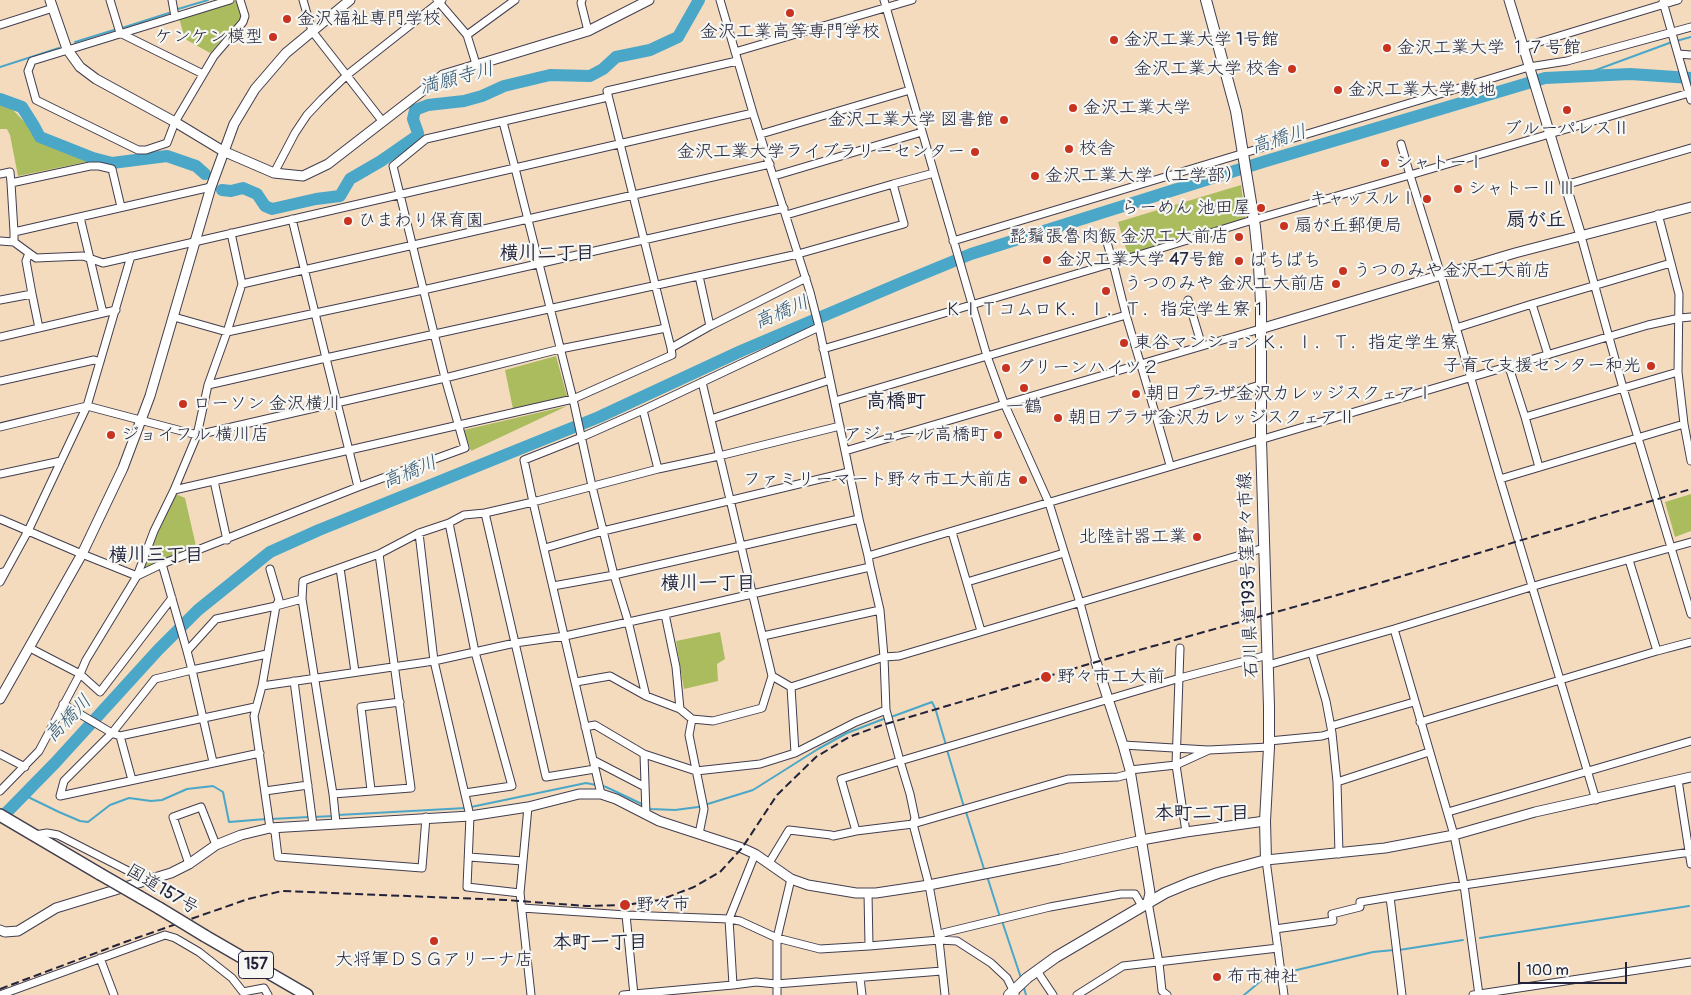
<!DOCTYPE html>
<meta charset="utf-8">
<style>
body{margin:0}
#map{position:relative;width:1691px;height:995px;overflow:hidden;background:#f4dbbe;font-family:Pangolin,sans-serif}
canvas{display:block}
.scale{position:absolute;left:1518px;top:962px;width:109px;height:22px;box-sizing:border-box;border:2px solid #22223b;border-top:0;padding-left:6px;font-size:15px;line-height:18px;white-space:nowrap;color:#22223b;-webkit-text-stroke:4px #f6f6f2;paint-order:stroke}
</style>
<div id="map">
<canvas width="1691" height="995"></canvas>
<div class="scale">100 m</div>
</div>
<script>
const g = document.querySelector('canvas').getContext('2d');
g.lineJoin = 'round';
function paint(path, color) { g.fillStyle = color; g.fill(path, 'evenodd'); }
const toPath = rows => new Path2D(rows.map(r => 'M' + r).join(''));
function trace(path, color, width, dash) { g.strokeStyle = color; g.lineWidth = width; g.lineCap = dash ? 'butt' : 'round'; g.setLineDash(dash || []); g.stroke(path); }
function drawText(font, color, halo, rows, align = 'center') {
  g.font = font + ' Pangolin,"Klee One",sans-serif'; g.lineWidth = 4.5; g.setLineDash([]); g.textBaseline = 'middle'; g.strokeStyle = halo; g.fillStyle = color; for (const [text, x, y, turn = 0] of rows) {
    g.save(); g.translate(x, y); g.rotate((+turn || 0) * Math.PI / 180); g.textAlign = isNaN(turn) ? turn : align; if (halo) g.strokeText(text, 0, 0); g.fillText(text, 0, 0); g.restore();
  }
}
paint(toPath([
 [238,0,242,10,241,18,210,53,185,39,179,18],
 [0,101,13,110,34,132,37,139,91,161,18,176,10,135,7,129,0,129],
 [1241,185,1246,222,1129,258,1118,222],
 [556,356,567,396,513,409,505,370],
 [567,406,471,451,464,430],
 [176,494,185,498,196,546,141,570],
 [1691,494,1691,531,1675,537,1665,502],
 [720,632,725,659,717,664,718,681,684,689,676,641]
]), '#abbc5f');
trace(toPath([
 [178,9,208,0],
 [122,28,172,12],
 [1676,41,1691,37],
 [75,42,114,30],
 [0,67,59,48],
 [1577,77,1672,42],
 [936,711,946,745],
 [891,717,932,702,935,708],
 [947,750,964,807],
 [600,785,606,787,644,805],
 [24,795,59,812,80,821,88,822,110,805,129,798,151,801,162,800,187,789,213,786,223,792,229,822,266,819],
 [471,807,586,783,596,785],
 [648,807,651,809,675,810,698,807,753,790,818,749,847,733,886,718],
 [966,812,985,872],
 [338,815,466,808],
 [313,817,334,816],
 [271,819,309,817],
 [987,876,1000,917],
 [1002,921,1021,978],
 [1480,938,1689,906],
 [1399,950,1463,940],
 [1284,973,1373,952,1394,950],
 [1024,988,1026,995],
 [1244,995,1268,975,1279,974]
]), '#4aa7c8', 2);
trace(toPath([
 [0,99,22,107,34,126,40,137,93,158,112,163,167,156,196,166,205,174],
 [222,190,231,191,243,188,257,194,265,206,272,209,316,199,340,196,350,179,381,161,417,136,418,133,413,119,415,110,428,105,464,101,482,96,504,86,550,75,590,76,603,69,616,57,650,50,678,37,699,0],
 [0,817,7,812,55,763,158,650,198,610,270,552,319,530,599,417,741,351,908,280,971,254,1266,161,1545,78,1630,74,1691,78]
]), '#4aa7c8', 12);
const minor = toPath([
 [110,0,120,33,203,74],
 [172,0,175,17],
 [230,0,32,61,28,71,36,100,138,150,146,150,167,143,175,122,214,56,243,22,245,16,240,0],
 [303,0,312,31,383,122],
 [437,0,467,35],
 [582,0,581,3,588,31],
 [884,0,987,356,1004,403,1049,503,1080,603,1096,662],
 [1663,2,1691,100],
 [0,25,53,8],
 [1523,47,1678,0],
 [735,52,912,0],
 [1678,54,1691,55],
 [476,64,467,35,515,0],
 [1689,93,1410,175,1441,275,1500,479,1684,424,1691,461],
 [753,113,810,292,819,327,845,451,1260,329],
 [761,134,910,90],
 [274,173,295,133,307,115,322,99,347,75,442,0],
 [0,174,10,172,11,183,90,166,99,166,112,169,121,207],
 [774,176,922,132],
 [11,183,14,232],
 [1565,185,1691,148],
 [1658,214,1679,294,1678,372,1684,424],
 [786,215,893,184],
 [80,217,103,313],
 [231,233,242,284],
 [1581,236,1623,388,1691,614],
 [0,241,14,242,29,253],
 [953,241,1529,67,1567,61,1691,27],
 [14,242,14,232,211,187],
 [131,256,87,406,197,435,445,378,560,349,666,328,607,91,737,61],
 [699,276,710,326],
 [32,294,39,328],
 [0,300,32,294,26,261,29,253,36,258,83,256,103,263,515,168,503,122],
 [1188,300,1202,346],
 [1126,315,1156,416],
 [174,317,227,332,423,290,784,208],
 [666,328,671,348],
 [1456,328,1532,304],
 [0,337,116,310],
 [823,349,1113,263,1104,232],
 [1548,355,1532,304,1671,263],
 [1509,367,1525,417,1678,372],
 [0,381,94,360,100,362],
 [702,382,772,676],
 [208,385,326,358,292,219],
 [835,401,1126,315,1113,263,1246,222,1410,175,1401,144],
 [643,410,658,469],
 [1525,417,1539,467],
 [711,419,830,380],
 [0,427,87,406],
 [845,451,859,519],
 [1170,465,1156,416,1260,385],
 [0,474,61,461],
 [1500,479,1596,800],
 [214,481,227,540],
 [358,487,326,358,798,254,904,224,893,184,934,173],
 [174,490,573,399,672,355,671,348,710,326,806,278],
 [485,513,546,777,595,769],
 [0,519,82,554,137,576,162,564],
 [449,523,475,652,512,786,465,793],
 [952,532,981,631],
 [419,533,434,661,470,816,467,887,520,893,531,995],
 [545,548,603,531,849,472],
 [1629,560,1657,651,1691,642],
 [340,568,355,672],
 [0,573,6,571,28,531,87,406],
 [0,582,6,571],
 [967,582,1064,553],
 [553,586,614,575,592,486,573,399,515,168,753,113,720,0],
 [302,599,333,794,336,823],
 [665,614,676,667,680,709],
 [1394,629,1454,835,1464,885,1479,995],
 [763,636,880,610],
 [30,648,80,674,100,692,172,598],
 [1180,648,1176,765,1186,832],
 [187,651,162,564,358,487,465,448,445,378,393,166,426,139,608,97],
 [1268,665,1394,629,1544,583,1691,542],
 [294,681,313,825],
 [576,682,610,676,646,696],
 [262,686,434,661,515,643,565,636,665,614,870,567,868,556,1648,325,1680,318,1691,317],
 [791,687,884,657,880,610,870,567],
 [63,704,112,733,120,736,255,707],
 [886,710,884,657,899,656,1264,548],
 [692,719,689,735,704,809,699,834],
 [1420,722,1657,651],
 [1331,726,1414,702],
 [585,727,595,725,644,754,696,771,760,764,795,753],
 [1332,733,1337,782,1339,854],
 [120,736,132,780],
 [1269,741,1322,736,1332,733,1326,701,1312,653],
 [1123,745,1208,750],
 [260,753,60,796,64,781,112,733,155,679,192,670,187,651,216,619,276,606,279,600,270,569],
 [0,754,25,767],
 [644,754,646,815],
 [593,760,645,787],
 [213,762,192,670,267,654],
 [1130,770,1176,765,1209,750,1269,747],
 [1678,780,1691,864],
 [1337,782,1429,752],
 [371,790,361,707,400,702],
 [0,791,39,751,80,674,86,660,137,576,154,531,174,490,197,435,208,385,227,332,242,284,770,164],
 [265,791,308,785],
 [333,794,411,788,379,554],
 [601,794,533,502,658,469,719,456,840,426],
 [1448,812,1691,741],
 [426,817,422,868,278,857,275,832,270,828,254,716,262,686,276,606,302,599,303,581,379,554,419,533,449,523,464,515,485,513,533,502,524,460,582,437,643,410,819,327],
 [856,831,841,779,900,761,886,710,856,722,795,753,791,687,772,676,762,708,713,721,692,719,680,709,646,696,628,621,614,575,859,519,868,556],
 [35,835,47,833,58,835,146,880],
 [469,857,523,861,520,893],
 [1266,860,1284,995],
 [523,861,528,807],
 [769,863,789,830,831,835,833,836,856,831,913,824,1068,779,1118,777,1129,774],
 [189,864,173,817,201,807,216,845],
 [868,893,869,946,939,940,957,941,991,963,1007,978,1015,994],
 [1148,902,1159,963,1162,991,1167,995],
 [522,908,626,915,729,919,740,921,777,938,820,949,869,946],
 [626,915,634,995],
 [1275,929,1333,921,1332,914,1360,907,1360,902,1390,897],
 [939,940,943,933,1050,907,1121,894,1135,894,1142,906],
 [100,958,114,995],
 [1037,971,1053,995],
 [860,978,862,995],
 [733,985,756,982,776,984,942,971],
 [0,995,165,935,175,938,199,952,232,978,243,992,264,988,268,995],
 [623,995,733,985,729,919,755,854],
 [777,995,777,938,791,879],
 [945,995,939,940,929,885,913,824,915,818,910,794,900,761,1180,678,1268,655],
 [1077,995,1123,966,1278,948],
 [1402,995,1390,897,1464,885,1691,852],
 [1473,995,1691,962]
]);
const tertiary = toPath([
 [50,0,67,49,80,67,96,79,175,122,223,151,274,173,303,176,328,164,443,75,588,31,649,0],
 [1509,0,1581,236],
 [1260,329,1515,253,1691,207],
 [1096,662,1123,745,1130,770,1150,893,1148,902],
 [0,699,82,554,123,468,150,396,211,187,234,124,255,89,286,53,350,0],
 [1266,860,1385,848,1454,835,1535,812,1691,777],
 [0,930,5,932,18,931,56,908,171,873,189,864,216,845,241,835,270,828,470,816,528,807,579,794,601,794,616,799,659,821,742,848,755,854,791,879,808,885,856,893,876,893,929,885,1060,859,1147,839,1186,832,1265,821]
]);
const secondary = toPath([
 [1009,995,1027,978,1056,957,1165,893,1189,883,1218,873,1266,860,1265,821,1269,747,1269,707,1261,440,1261,303,1259,266,1255,227,1236,111,1206,0]
]);
const trunk = toPath([
 [0,815,100,874],
 [140,897,159,908],
 [205,936,307,995]
]);
trace(minor, '#423e4f', 9);
trace(tertiary, '#423e4f', 11);
trace(secondary, '#423e4f', 12);
trace(trunk, '#423e4f', 14);
trace(minor, '#fff', 7);
trace(tertiary, '#fff', 9);
trace(secondary, '#fff', 10);
trace(trunk, '#fff', 11);
trace(toPath([
 [0,989,125,942,248,899,282,891,506,900,586,906,625,905,660,900,694,887,720,872,742,848,777,795,816,757,849,737,879,726,1096,662,1366,587,1691,489]
]), '#22223b', 2, [8, 4]);
const trunkBridge = toPath([
 [100,874,140,897],
 [159,908,205,936]
]);
trace(trunkBridge, '#423e4f', 14, []);
trace(trunkBridge, '#fff', 11);
for (const [x, y, r, color] of [
 [790,13,5,"#c8321e"],
 [287,19,5,"#c8321e"],
 [273,37,5,"#c8321e"],
 [1114,40,5,"#c8321e"],
 [1387,48,5,"#c8321e"],
 [1292,69,5,"#c8321e"],
 [1338,90,5,"#c8321e"],
 [1073,108,5,"#c8321e"],
 [1567,110,5,"#c8321e"],
 [1004,120,5,"#c8321e"],
 [1069,149,5,"#c8321e"],
 [975,152,5,"#c8321e"],
 [1385,163,5,"#c8321e"],
 [1035,176,5,"#c8321e"],
 [1458,189,5,"#c8321e"],
 [1427,199,5,"#c8321e"],
 [1261,208,5,"#c8321e"],
 [348,221,5,"#c8321e"],
 [1284,226,5,"#c8321e"],
 [1239,237,5,"#c8321e"],
 [1047,260,5,"#c8321e"],
 [1239,261,5,"#c8321e"],
 [1343,271,5,"#c8321e"],
 [1336,284,5,"#c8321e"],
 [1106,291,5,"#c8321e"],
 [1124,343,5,"#c8321e"],
 [1651,366,5,"#c8321e"],
 [1006,368,5,"#c8321e"],
 [1024,388,5,"#c8321e"],
 [1136,394,5,"#c8321e"],
 [183,404,5,"#c8321e"],
 [1058,418,5,"#c8321e"],
 [111,435,5,"#c8321e"],
 [998,435,5,"#c8321e"],
 [1023,480,5,"#c8321e"],
 [1197,537,5,"#c8321e"],
 [1046,677,6,"#c8321e"],
 [625,905,6,"#c8321e"],
 [434,941,5,"#c8321e"],
 [1217,977,5,"#c8321e"]
]) { const dot = new Path2D(); dot.arc(x, y, r, 0, 2 * Math.PI); g.fillStyle = color; g.fill(dot); trace(dot, '#f6f6f2', 2); }
for (const [x, y, w] of [
 [256,965,35]
]) { const box = new Path2D(); box.roundRect(x - w / 2, y - 13.5, w, 27, 4); g.fillStyle = '#f6f6f2'; g.fill(box); trace(box, '#22223b', 1); }
drawText('bold 16px', '#22223b', null, [
 ["157",256,965]
]);
drawText('18px', '#22223b', '#f6f6f2', [
 ["金沢福祉専門学校",297,19],
 ["金沢工業高等専門学校",790,32,"center"],
 ["ケンケン模型",263,37,"right"],
 ["金沢工業大学 1号館",1124,40],
 ["金沢工業大学 １７号館",1397,48],
 ["金沢工業大学 校舎",1282,69,"right"],
 ["金沢工業大学 敷地",1348,90],
 ["金沢工業大学",1083,108],
 ["金沢工業大学 図書館",994,120,"right"],
 ["ブルーパレスⅡ",1567,129,"center"],
 ["校舎",1079,149],
 ["金沢工業大学ライブラリーセンター",965,152,"right"],
 ["シャトーⅠ",1395,163],
 ["金沢工業大学（工学部）",1045,176],
 ["シャトーⅡⅢ",1468,189],
 ["キャッスルⅠ",1417,199,"right"],
 ["らーめん 池田屋",1251,208,"right"],
 ["ひまわり保育園",358,221],
 ["扇が丘郵便局",1294,226],
 ["髭鬚張魯肉飯 金沢工大前店",1229,237,"right"],
 ["金沢工業大学 47号館",1057,260],
 ["ぱちぱち",1249,261],
 ["うつのみや金沢工大前店",1353,271],
 ["うつのみや 金沢工大前店",1326,284,"right"],
 ["ＫＩＴコムロＫ．Ｉ．Ｔ．指定学生寮１",1106,310,"center"],
 ["東谷マンションＫ．Ｉ．Ｔ．指定学生寮",1134,343],
 ["子育て支援センター和光",1641,366,"right"],
 ["グリーンハイツ２",1016,368],
 ["朝日プラザ金沢カレッジスクェアⅠ",1146,394],
 ["ローソン 金沢横川",193,404],
 ["一鶴",1024,407,"center"],
 ["朝日プラザ金沢カレッジスクェアⅡ",1068,418],
 ["ジョイフル 横川店",121,435],
 ["アジュール高橋町",988,435,"right"],
 ["ファミリーマート野々市工大前店",1013,480,"right"],
 ["北陸計器工業",1187,537,"right"],
 ["野々市工大前",1057,677],
 ["野々市",636,905],
 ["大将軍ＤＳＧアリーナ店",434,960,"center"],
 ["布市神社",1227,977]
], 'left');
drawText('18px', '#22223b', '#f6f6f2', [
 ["石川県道193号窪野々市線",1249,575,-92],
 ["国道157号",162,890,31]
]);
drawText('italic 19px', '#325773', '#f6f6f2', [
 ["満願寺川",457,79,-15],
 ["高橋川",1279,140,-17],
 ["高橋川",782,313,-23],
 ["高橋川",410,473,-22],
 ["高橋川",69,719,-46]
]);
drawText('bold 19px', '#22223b', '#f6f6f2', [
 ["横川二丁目",547,254],
 ["横川三丁目",156,556],
 ["横川一丁目",708,584],
 ["本町二丁目",1202,814],
 ["本町一丁目",600,943]
]);
drawText('bold 20px', '#22223b', '#f6f6f2', [
 ["扇が丘",1536,221],
 ["高橋町",896,402]
]);
</script>
